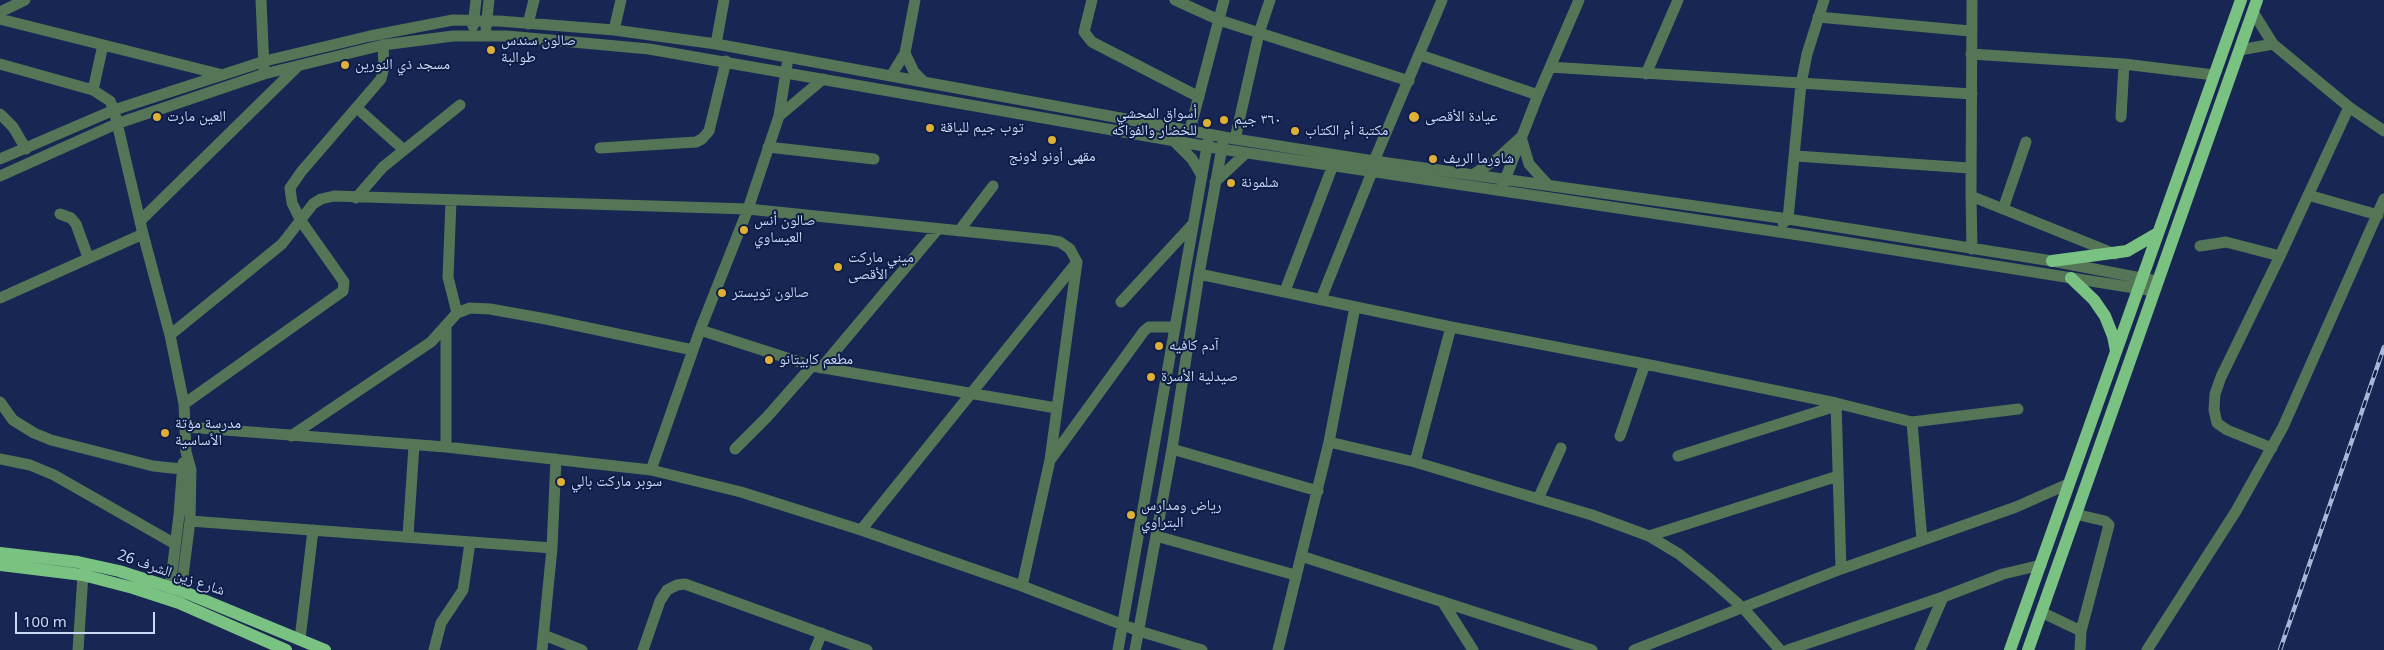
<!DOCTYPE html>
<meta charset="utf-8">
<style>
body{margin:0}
#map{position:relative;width:2384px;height:650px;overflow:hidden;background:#172653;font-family:"Noto Sans",sans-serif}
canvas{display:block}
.scale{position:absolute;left:15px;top:612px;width:140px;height:22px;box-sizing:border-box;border:2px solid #ccd9f6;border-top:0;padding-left:6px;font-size:15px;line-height:18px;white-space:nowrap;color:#ccd9f6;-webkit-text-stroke:4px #0e1c47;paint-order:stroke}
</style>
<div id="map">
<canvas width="2384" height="650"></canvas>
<div class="scale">100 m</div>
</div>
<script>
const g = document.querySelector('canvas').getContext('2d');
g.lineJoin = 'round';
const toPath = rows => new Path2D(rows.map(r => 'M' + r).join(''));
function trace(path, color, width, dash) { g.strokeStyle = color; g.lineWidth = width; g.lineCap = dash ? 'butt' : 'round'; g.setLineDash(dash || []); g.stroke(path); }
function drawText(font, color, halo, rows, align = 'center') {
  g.font = font + ' "Noto Sans","Noto Naskh Arabic",sans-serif'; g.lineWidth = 4; g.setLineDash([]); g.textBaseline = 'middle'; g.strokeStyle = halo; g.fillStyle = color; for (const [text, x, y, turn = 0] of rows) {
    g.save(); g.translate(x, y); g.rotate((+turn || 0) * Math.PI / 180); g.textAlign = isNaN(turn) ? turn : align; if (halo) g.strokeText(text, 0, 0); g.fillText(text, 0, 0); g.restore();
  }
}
trace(toPath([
 [261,0,264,68],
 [1092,0,1084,32,1092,42,1199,97],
 [1175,0,1219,20,1409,81],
 [0,12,25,0],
 [2253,12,2273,44,2349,107,2384,131],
 [1818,17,1970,31],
 [0,19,219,74],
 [528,24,534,0],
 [473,26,476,0],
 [486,28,489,0],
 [614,30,621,0],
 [716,44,724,0],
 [2240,50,2273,44],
 [905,53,914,72,923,81],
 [1971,54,2124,64,2214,75],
 [1420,55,1538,95],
 [0,64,93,90,110,101,114,110,143,234,170,335,184,404,186,452,191,470,190,521,180,599],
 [1550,67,1972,94],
 [1646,74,1678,0],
 [891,76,905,53,915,0],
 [93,90,103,45],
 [357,108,404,150],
 [0,114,13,127,26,149],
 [779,116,823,79],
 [2121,117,2124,64],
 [1190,130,1224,0],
 [1172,139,1192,159,1202,176],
 [1235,139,1259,33,1270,0],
 [768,147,874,159],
 [600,148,696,142,702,139,709,131,726,61],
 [1796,156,1969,168],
 [0,159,114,110,265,61,370,36,453,20,499,21,614,30,716,44,1235,139,1374,161,1788,219,2052,261,2157,281],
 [1374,161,1442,0],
 [1474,174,1498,158,1521,137,1529,164,1547,184],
 [0,176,116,124,264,74,383,45,453,36,507,36,649,49,1221,149,1806,236,2154,291],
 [1215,182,1246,153],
 [1503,185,1538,95,1579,0],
 [2308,195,2378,215],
 [1971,196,1972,0],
 [356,198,383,167,460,105],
 [451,201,448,277,457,313],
 [2003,209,2026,142],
 [60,214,71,218,76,224,88,257],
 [140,221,298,66],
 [1783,223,1788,219,1801,84,1807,54,1824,0],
 [959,231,993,186],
 [2200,246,2226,242,2280,256],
 [1972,249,1971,196,2115,254],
 [1199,274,1451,327],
 [1285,291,1333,165],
 [0,298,143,234],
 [1321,299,1372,172],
 [1121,302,1192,225],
 [446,327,446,447],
 [700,330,812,366,1056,408],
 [170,335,282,244,313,204,321,199,334,196,748,209,1049,240,1060,242,1070,249,1077,262,861,530],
 [821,368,938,229],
 [0,402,13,420,34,433,51,440,153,466,191,470],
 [1836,403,1841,569],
 [184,404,343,291,344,282,301,221,292,203,290,188,301,172,381,79,384,67,383,45],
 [1912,422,1922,540],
 [186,427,446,447,651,470,741,492,861,530,1022,586,1139,631,1202,650],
 [291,436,431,342,457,313,470,308,490,309,546,319,693,350],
 [1620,436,1645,364],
 [1329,442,1355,307],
 [2272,448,2227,430,2217,423,2214,410,2215,394,2221,377,2280,256,2349,107],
 [735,449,767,417,812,366],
 [1172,449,1318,491],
 [1678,456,1836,406],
 [0,459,30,465,54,475,175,544],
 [1051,459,1144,331,1149,327,1175,327],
 [1415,462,1451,327,1645,364,1836,403,1912,422,2018,409],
 [651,470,700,330,748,209,779,116,787,65],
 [1538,499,1561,448],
 [2075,514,2105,521,2109,525,2081,631],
 [190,521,552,548],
 [408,536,414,445],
 [1156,536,1295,575],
 [1649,536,1838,476],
 [1301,556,1592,650],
 [1022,586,1050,460,1077,262],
 [169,596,179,515,183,463],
 [1442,601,1473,650],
 [2041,612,2081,631,2080,650],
 [544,635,582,650],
 [300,639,313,530],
 [78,650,83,575],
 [434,650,441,623,463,590,470,543],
 [542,650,552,548,556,459],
 [643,650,660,601,667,590,677,585,685,584,867,650],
 [815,650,822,633],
 [1118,650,1208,141],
 [1135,650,1172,449,1199,274,1223,142],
 [1278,650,1329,442,1415,462,1592,515,1649,536,1679,554,1709,578,1744,609,1780,650],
 [1634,650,1841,569,2016,507,2068,484],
 [1788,650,1943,597,2003,574,2041,565],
 [1920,650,1943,597],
 [2147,650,2236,511,2283,427,2384,199]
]), '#547656', 11);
trace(toPath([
 [2052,261,2127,251,2158,233],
 [2071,278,2094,300,2105,316,2113,336,2116,351],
 [0,553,78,562,119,571,182,591,325,650],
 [0,565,83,575,133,588,179,603,286,650],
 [2010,650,2241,0],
 [2028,650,2257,0]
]), '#79c281', 12);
const rail = toPath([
 [2280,650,2384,347]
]);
trace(rail, '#a9b7d7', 4.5);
trace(rail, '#0e1c47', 2.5, [8]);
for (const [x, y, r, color] of [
 [491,50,5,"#dfb034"],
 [345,65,5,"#dfb034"],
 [157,117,5,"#dfb034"],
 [1414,117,6,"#dfb034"],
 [1224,120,5,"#dfb034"],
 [1207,123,5,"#dfb034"],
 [930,128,5,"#dfb034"],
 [1295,131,5,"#dfb034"],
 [1052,140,5,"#dfb034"],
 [1433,159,5,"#dfb034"],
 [1231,183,5,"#dfb034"],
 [744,230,5,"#dfb034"],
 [838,267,5,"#dfb034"],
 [722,293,5,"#dfb034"],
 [1159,346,5,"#dfb034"],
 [769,360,5,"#dfb034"],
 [1151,377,5,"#dfb034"],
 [165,433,5,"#dfb034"],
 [561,482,5,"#dfb034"],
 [1131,515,5,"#dfb034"]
]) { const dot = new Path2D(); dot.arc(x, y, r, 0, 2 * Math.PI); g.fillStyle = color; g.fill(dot); trace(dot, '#0e1c47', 2); }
drawText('15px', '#ccd9f6', '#0e1c47', [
 ["صالون سندس",501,41],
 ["طوالبة",501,58],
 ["مسجد ذي النورين",355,65],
 ["أسواق المحشي",1197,114,"right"],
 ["للخضار والفواكه",1197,131,"right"],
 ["العين مارت",167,117],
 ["عيادة الأقصى",1425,117],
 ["٣٦٠ جيم",1234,120],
 ["توب جيم للياقة",940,128],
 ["مكتبة أم الكتاب",1305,131],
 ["مقهى أونو لاونج",1052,157,"center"],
 ["شاورما الريف",1443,159],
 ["شلمونة",1241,183],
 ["صالون أنس",754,221],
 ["العيساوي",754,238],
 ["ميني ماركت",848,258],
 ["الأقصى",848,275],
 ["صالون تويستر",732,293],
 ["آدم كافيه",1169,346],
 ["مطعم كابيتانو",779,360],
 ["صيدلية الأسرة",1161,377],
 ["مدرسة مؤتة",175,424],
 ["الأساسية",175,441],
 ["سوبر ماركت بالي",571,482],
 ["رياض ومدارس",1141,506],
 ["البتراوي",1141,523]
], 'left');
drawText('15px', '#ccd9f6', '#0e1c47', [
 ["شارع زين الشرف 26",171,573,19]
]);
</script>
